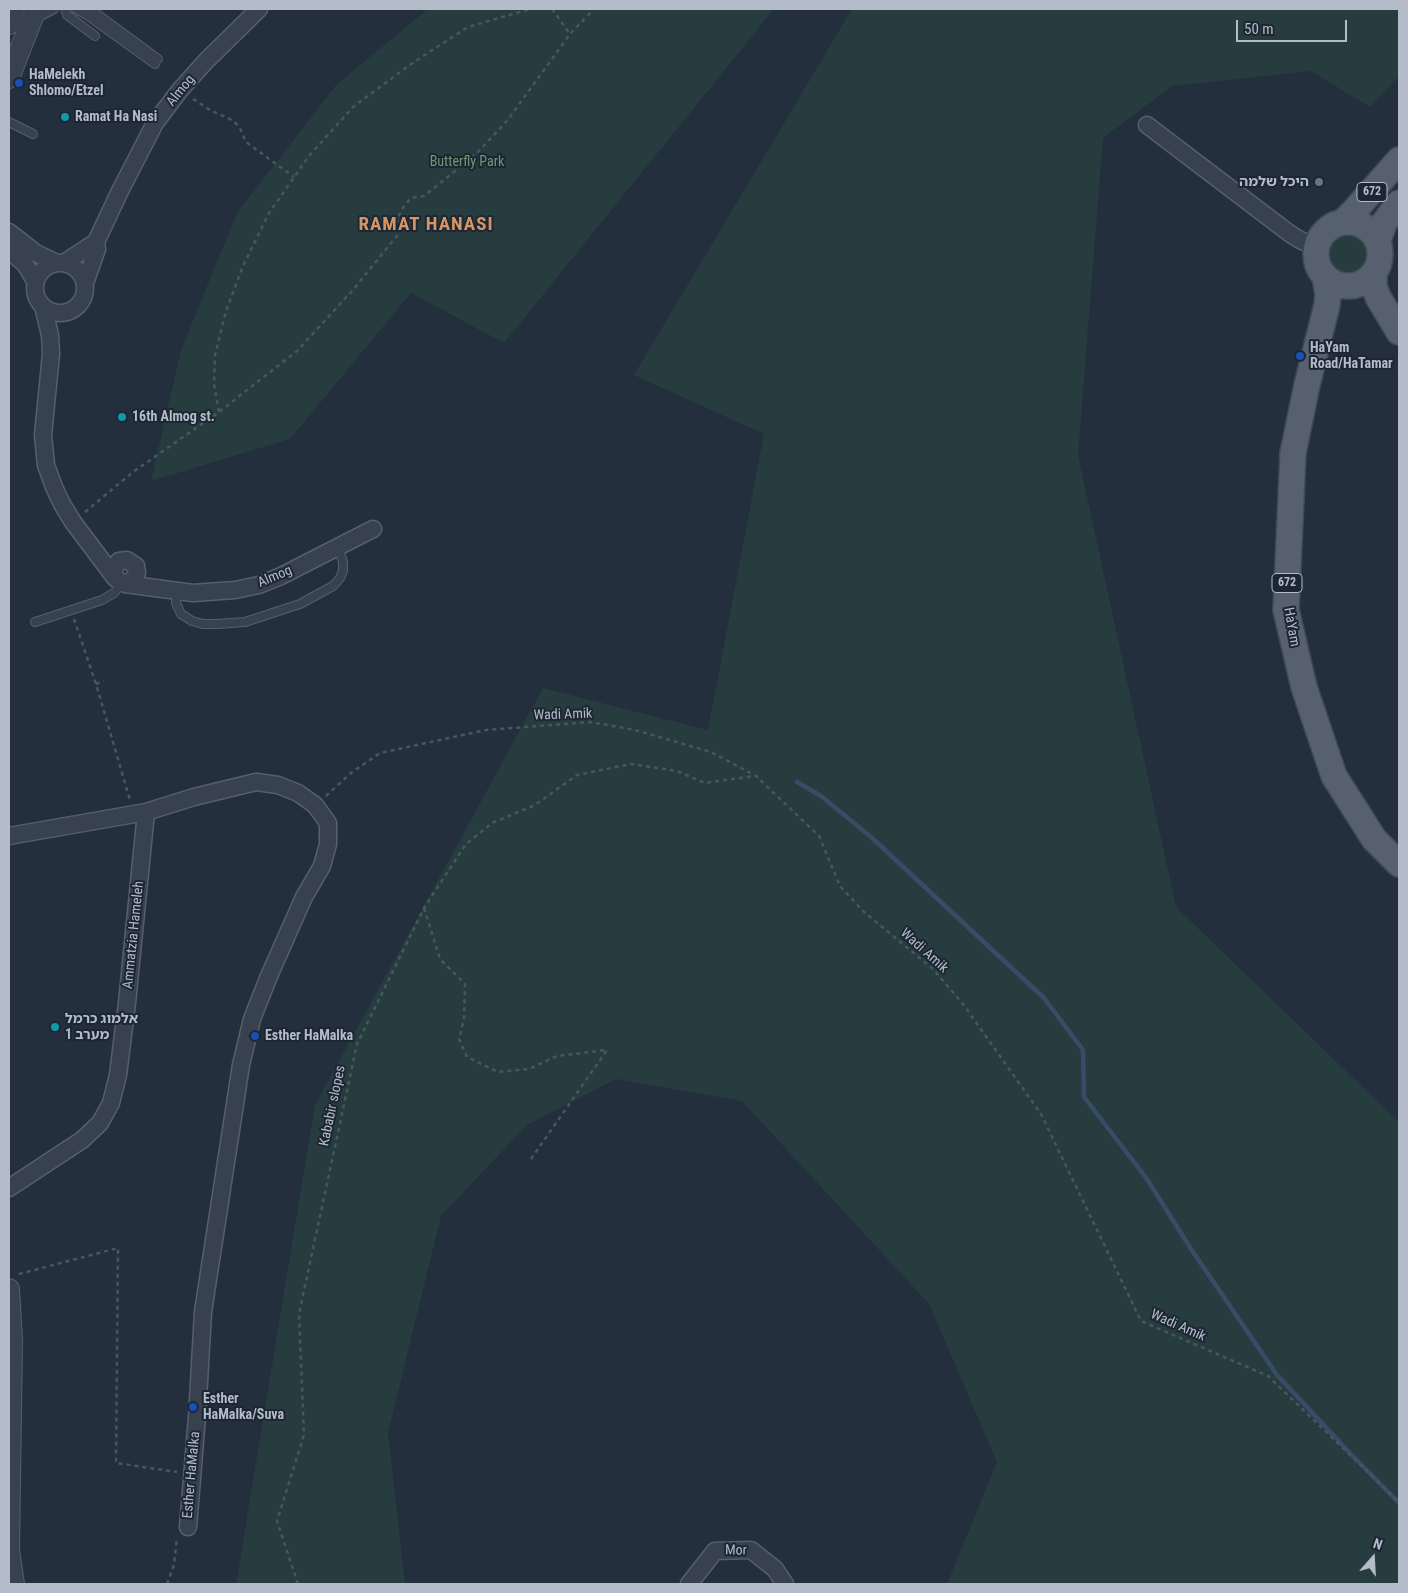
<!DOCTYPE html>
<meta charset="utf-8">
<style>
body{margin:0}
#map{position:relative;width:1408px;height:1593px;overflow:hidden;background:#242f3e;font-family:"Roboto Condensed",sans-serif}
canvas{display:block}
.frame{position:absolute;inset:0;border:10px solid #b4bcc9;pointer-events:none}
.north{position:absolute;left:1348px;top:1533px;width:50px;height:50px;-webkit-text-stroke:4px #1d2633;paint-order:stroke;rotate:19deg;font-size:14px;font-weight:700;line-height:20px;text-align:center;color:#b4bcc9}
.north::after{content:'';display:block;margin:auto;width:18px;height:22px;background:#b4bcc9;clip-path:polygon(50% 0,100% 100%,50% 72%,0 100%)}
.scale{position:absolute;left:1236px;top:20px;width:111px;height:22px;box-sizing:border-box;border:2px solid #b4bcc9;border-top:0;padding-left:6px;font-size:15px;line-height:18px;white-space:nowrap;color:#b4bcc9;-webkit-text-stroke:4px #1d2633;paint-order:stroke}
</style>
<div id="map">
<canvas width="1408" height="1593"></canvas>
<div class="frame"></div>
<div class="north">N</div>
<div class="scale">50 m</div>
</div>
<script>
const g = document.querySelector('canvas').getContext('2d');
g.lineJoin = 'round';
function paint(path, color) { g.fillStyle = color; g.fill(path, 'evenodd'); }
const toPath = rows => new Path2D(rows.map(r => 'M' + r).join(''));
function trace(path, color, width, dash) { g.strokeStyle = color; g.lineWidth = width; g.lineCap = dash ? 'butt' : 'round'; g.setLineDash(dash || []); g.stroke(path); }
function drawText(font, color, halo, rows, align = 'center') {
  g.font = font + ' "Roboto Condensed","Noto Sans Hebrew",sans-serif'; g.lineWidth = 4; g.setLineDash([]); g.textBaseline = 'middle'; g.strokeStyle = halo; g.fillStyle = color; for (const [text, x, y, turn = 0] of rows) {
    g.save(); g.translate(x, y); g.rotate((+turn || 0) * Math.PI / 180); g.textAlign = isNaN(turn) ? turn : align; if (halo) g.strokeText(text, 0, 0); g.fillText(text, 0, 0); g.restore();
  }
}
paint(toPath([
 [428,9,774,9,504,343,411,293,290,439,151,481,181,350,237,213,337,84],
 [852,9,1399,9,1399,76,1370,107,1311,71,1172,86,1103,138,1078,455,1176,907,1399,1122,1399,1584,947,1584,997,1462,929,1304,742,1101,616,1079,527,1125,441,1216,388,1433,405,1584,236,1584,315,1105,543,688,708,730,764,434,634,375],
 '1327 253a22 22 0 1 1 44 0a22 22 0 1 1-44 0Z'
]), '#263c3f');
trace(toPath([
 [797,782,821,796,871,837,1044,998,1083,1050,1084,1097,1147,1179,1191,1249,1277,1375,1348,1451,1399,1503]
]), '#394c67', 4.5);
const service = toPath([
 [65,9,67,15,95,36],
 [76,9,87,15,155,64],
 [90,9,158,59],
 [37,18,54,9],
 [9,122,33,134],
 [177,590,176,603,181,614,192,621,203,624,217,624,245,622,300,604,333,586,340,578,343,571,343,562,338,547],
 [35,622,102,600,114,593,122,583]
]);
const minor = toPath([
 [1147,125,1289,233,1300,240,1316,247],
 [9,232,36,253,57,263],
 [9,251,25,264,35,281],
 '35 288a25 25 0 1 1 50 0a25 25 0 1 1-50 0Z',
 [64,263,96,242],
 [85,283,97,249,96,242,120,191,155,123,180,90,206,61,259,9],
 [43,306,50,335,51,354,43,435,46,465,54,487,62,504,73,522,115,578,122,583,132,582,137,573,136,566,127,560,119,561,115,566,114,575],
 [125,584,193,593,235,590,259,585,281,576,373,529],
 [9,836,146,812,194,797,256,782,278,785,298,793,315,805,328,823,328,844,322,866,304,897,269,976,252,1019,241,1065,203,1312,197,1417,188,1527],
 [9,1188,82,1140,100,1123,111,1103,118,1075,127,1003,146,812],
 [689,1584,715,1551,751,1550,775,1569,785,1584]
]);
const tertiary = toPath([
 [9,24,14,9],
 [9,78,36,9],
 [9,1289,12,1340,9,1550,14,1584]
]);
const primary = toPath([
 '1316 254a32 32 0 1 1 64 0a32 32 0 1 1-64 0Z',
 [1343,222,1355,210,1399,160],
 [1378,241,1384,223,1399,203],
 [1374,274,1374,286,1378,297,1399,332],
 [1325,277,1328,294,1327,305,1307,385,1293,453,1286,610,1304,687,1334,776,1374,839,1399,864]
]);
trace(service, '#565f6c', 10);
trace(minor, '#565f6c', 19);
trace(tertiary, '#565f6c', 22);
trace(primary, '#414a57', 28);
trace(toPath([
 [552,9,570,34],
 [193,99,210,110,230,119,239,126,246,142,294,177],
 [219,412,214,384,215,355,226,311,243,266,269,213,309,156,353,107,414,62,468,27,530,9],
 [85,512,133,472,219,412,297,351,352,291,400,232,398,217,404,206,411,198,424,196,476,154,507,121,570,34,594,9],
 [74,619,96,684,130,800],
 [96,684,104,681],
 [326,796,351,773,380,753,486,730,591,722,635,730,711,752,756,776,819,836,840,886,864,912,933,969,963,1004,1041,1114,1141,1321,1268,1376,1399,1502],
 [424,908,440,959,465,984,464,1019,459,1039,467,1057,498,1072,529,1069,557,1056,607,1050,531,1159],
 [19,1274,118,1248,116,1463,177,1472],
 [167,1584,174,1565,177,1538],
 [298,1584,277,1521,304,1435,299,1314,357,1044,424,908,466,844,492,823,535,805,577,775,631,764,677,771,705,783,754,776]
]), '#44595c', 2.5, [4, 4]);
trace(service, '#38414e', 8);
trace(minor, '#38414e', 16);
trace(tertiary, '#38414e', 20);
trace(primary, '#56606e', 25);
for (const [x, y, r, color] of [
 [19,83,5,"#1a4fb4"],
 [65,117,5,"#0f9aa8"],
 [1319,182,5,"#6b7280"],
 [1300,356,5,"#1a4fb4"],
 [122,417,5,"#0f9aa8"],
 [55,1027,5,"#0f9aa8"],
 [255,1036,5,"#1a4fb4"],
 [193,1407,5,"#1a4fb4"]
]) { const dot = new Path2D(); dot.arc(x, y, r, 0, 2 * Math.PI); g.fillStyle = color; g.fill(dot); trace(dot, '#1d2633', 2); }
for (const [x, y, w] of [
 [1372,192,30],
 [1287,583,30]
]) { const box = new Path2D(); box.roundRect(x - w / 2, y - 9.5, w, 19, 4); g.fillStyle = '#1d2633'; g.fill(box); trace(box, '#b4bcc9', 1); }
drawText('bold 12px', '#b4bcc9', null, [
 ["672",1372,192],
 ["672",1287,583]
]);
drawText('bold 14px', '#b4bcc9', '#1d2633', [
 ["HaMelekh",29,75],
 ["Shlomo/Etzel",29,91],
 ["Ramat Ha Nasi",75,117],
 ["היכל שלמה",1309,182,"right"],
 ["HaYam",1310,348],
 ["Road/HaTamar",1310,364],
 ["16th Almog st.",132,417],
 ["אלמוג כרמל",65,1019],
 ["מערב 1",65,1035],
 ["Esther HaMalka",265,1036],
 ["Esther",203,1399],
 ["HaMalka/Suva",203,1415]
], 'left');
drawText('14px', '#b4bcc9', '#1d2633', [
 ["Almog",181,91,-51],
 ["Almog",275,577,-23],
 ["HaYam",1291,627,80],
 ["Wadi Amik",563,715,-2],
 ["Ammatzia Hameleh",134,935,-84],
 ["Wadi Amik",924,951,42],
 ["Kababir slopes",333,1106,-78],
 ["Wadi Amik",1178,1326,24],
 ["Esther HaMalka",192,1475,-85],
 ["Mor",736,1551,1]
]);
drawText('14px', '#6b9a76', '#1d2633', [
 ["Butterfly Park",467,162]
]);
g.letterSpacing = '1px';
drawText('bold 19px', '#d59563', '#1d2633', [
 ["RAMAT HANASI",426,225]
]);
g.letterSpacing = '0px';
</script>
